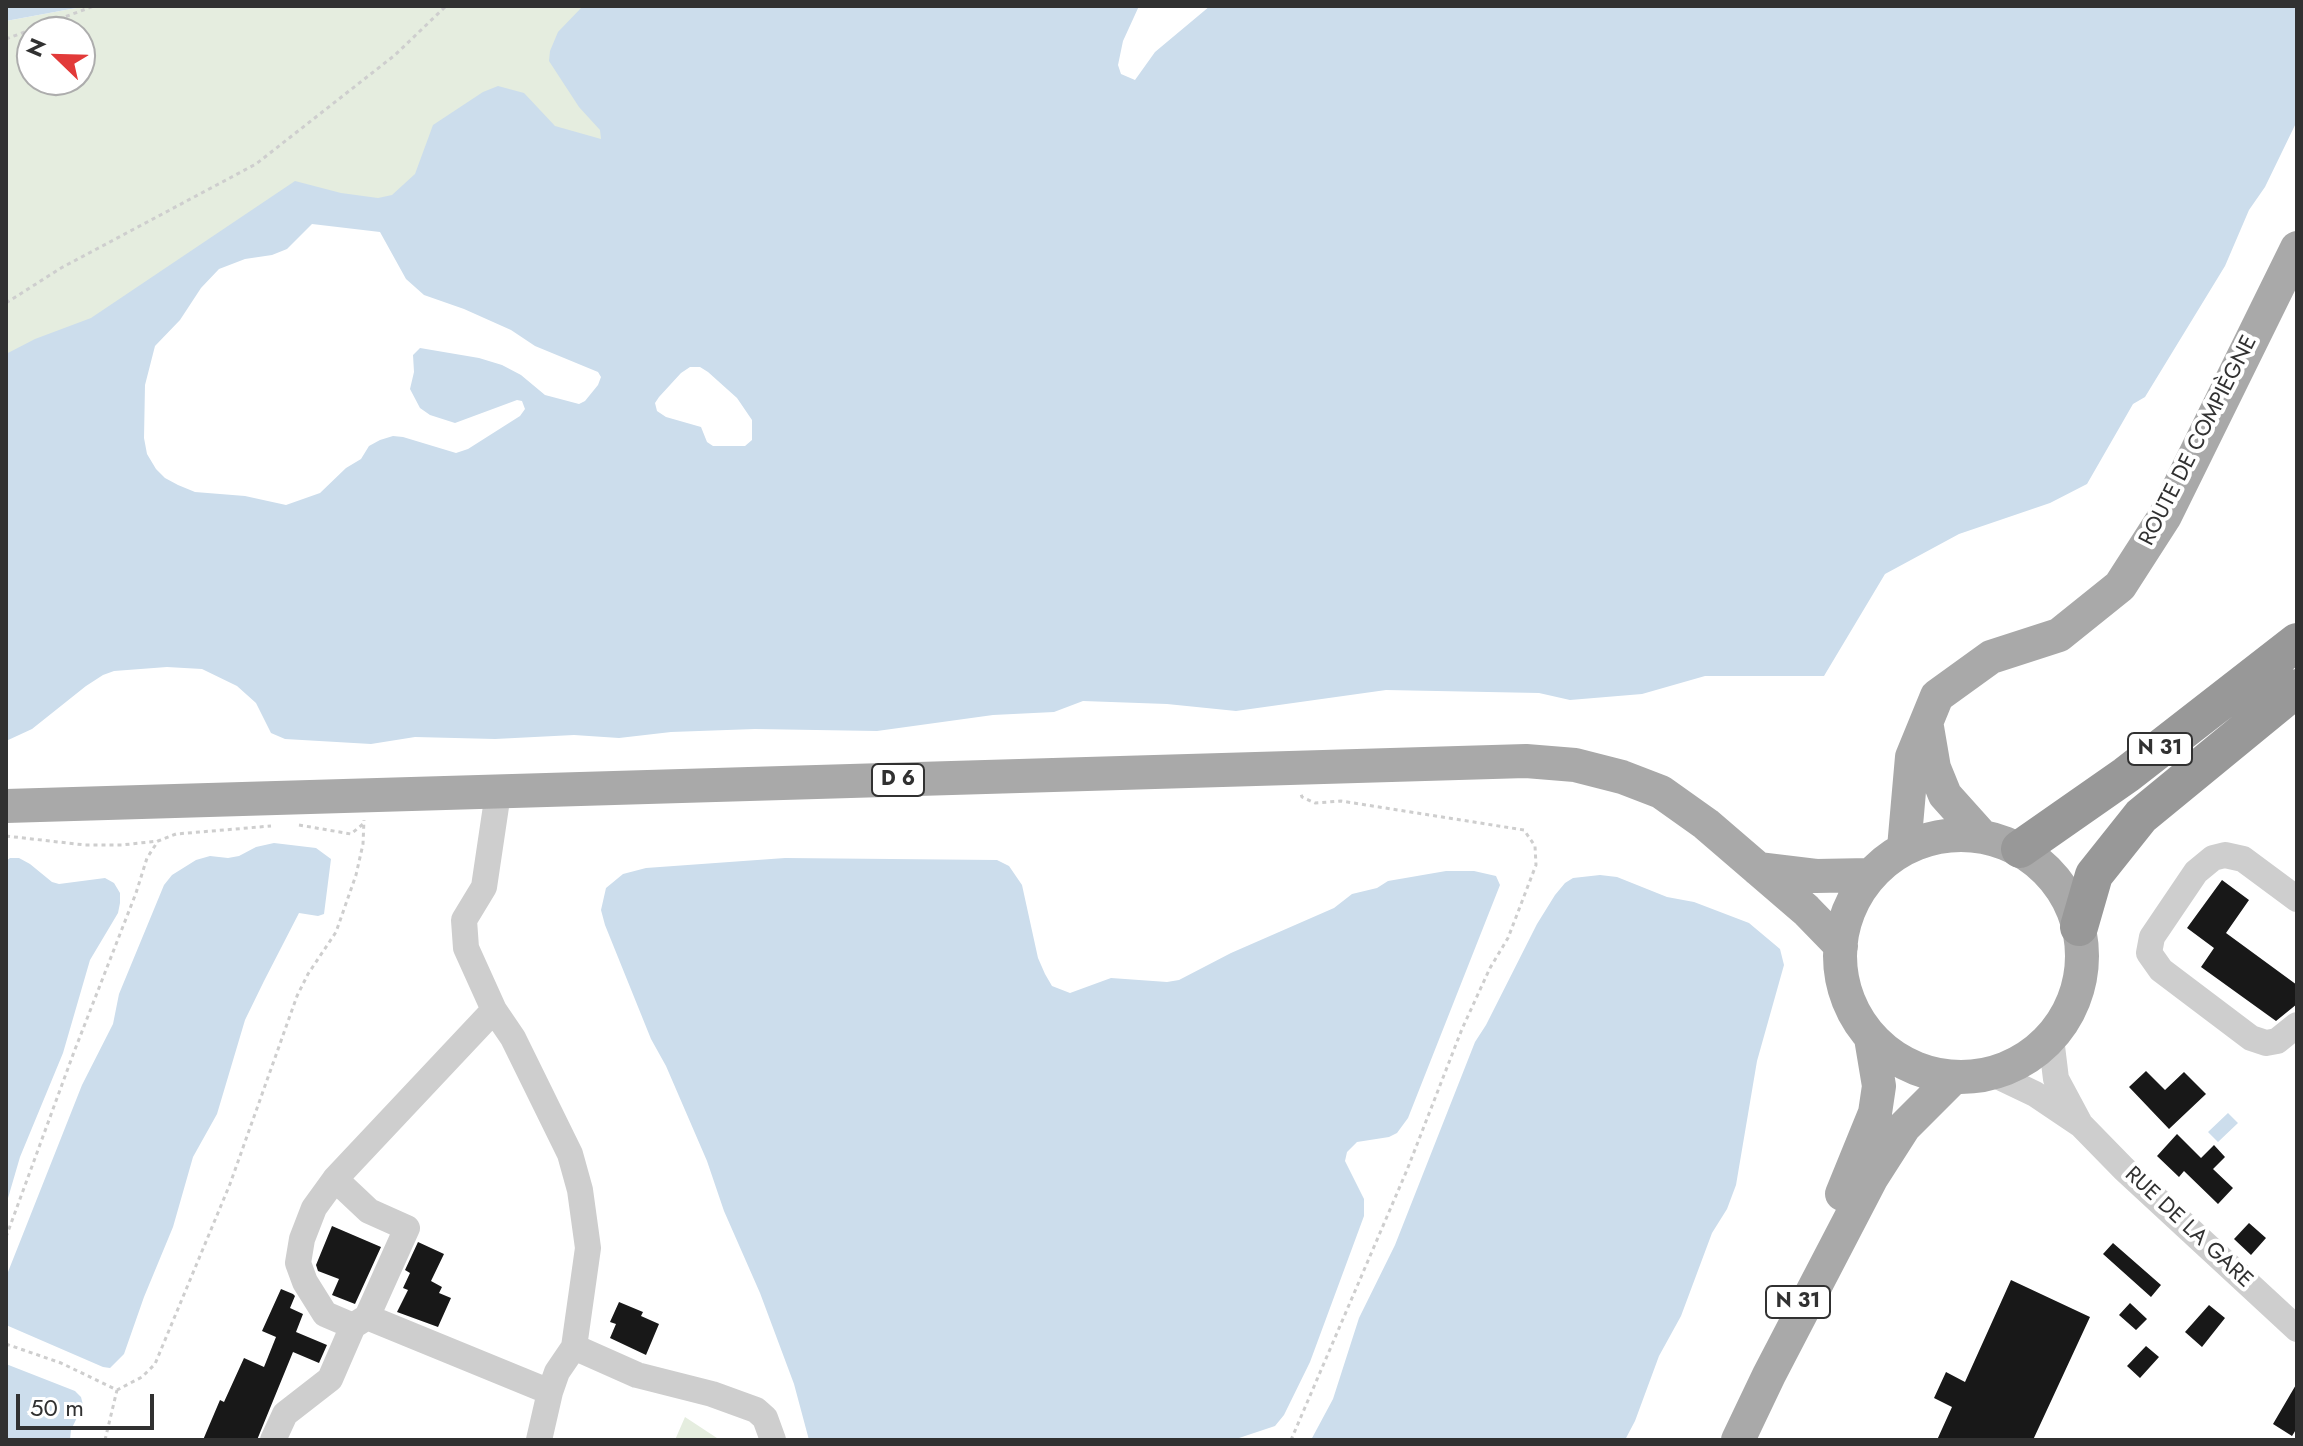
<!DOCTYPE html>
<meta charset="utf-8">
<style>
body{margin:0}
#map{position:relative;width:2303px;height:1446px;overflow:hidden;background:#fff;font-family:Jost,sans-serif}
canvas{display:block}
.frame{position:absolute;inset:0;border:8px solid #313131;pointer-events:none}
.north{position:absolute;left:16px;top:16px;width:80px;height:80px;box-sizing:border-box;background:#fff;border:2px solid #adadad;border-radius:50%;rotate:293deg;font-size:22px;font-weight:700;line-height:32px;text-align:center;color:#313131}
.north::after{content:'';display:block;margin:auto;width:28px;height:36px;background:#e23a39;clip-path:polygon(50% 0,100% 100%,50% 72%,0 100%)}
.scale{position:absolute;left:16px;top:1394px;width:138px;height:36px;box-sizing:border-box;border:4px solid #313131;border-top:0;padding-left:10px;font-size:24px;line-height:28px;white-space:nowrap;color:#313131;-webkit-text-stroke:6px #fff;paint-order:stroke}
</style>
<div id="map">
<canvas width="2303" height="1446"></canvas>
<div class="frame"></div>
<div class="north">N</div>
<div class="scale">50 m</div>
</div>
<script>
const g = document.querySelector('canvas').getContext('2d');
g.lineJoin = 'round';
function paint(path, color) { g.fillStyle = color; g.fill(path, 'evenodd'); }
const toPath = rows => new Path2D(rows.map(r => 'M' + r).join(''));
function trace(path, color, width, dash) { g.strokeStyle = color; g.lineWidth = width; g.lineCap = dash ? 'butt' : 'round'; g.setLineDash(dash || []); g.stroke(path); }
function drawText(font, color, halo, rows, align = 'center') {
  g.font = font + ' Jost,sans-serif'; g.lineWidth = 8; g.setLineDash([]); g.textBaseline = 'middle'; g.strokeStyle = halo; g.fillStyle = color; for (const [text, x, y, turn = 0] of rows) {
    g.save(); g.translate(x, y); g.rotate((+turn || 0) * Math.PI / 180); g.textAlign = isNaN(turn) ? turn : align; if (halo) g.strokeText(text, 0, 0); g.fillText(text, 0, 0); g.restore();
  }
}
paint(toPath([
 [87,6,815,6,596,232,293,202,6,415,6,21],
 [32,32,80,32,80,80,32,80],
 [685,1417,720,1440,675,1440]
]), '#e5eddf');
paint(toPath([
 [6,6,87,6,6,21],
 [583,6,1139,6,1123,41,1118,65,1121,74,1135,80,1155,52,1210,6,2297,6,2297,121,2265,187,2249,210,2225,266,2145,397,2133,404,2087,484,2050,503,1959,534,1885,574,1824,676,1705,676,1642,694,1570,700,1539,693,1386,690,1236,711,1167,704,1083,701,1054,712,993,715,877,731,755,729,671,732,619,738,574,735,495,739,415,737,371,744,285,739,271,733,256,703,237,686,202,669,167,667,114,671,103,675,86,686,32,729,6,741,6,354,35,339,91,318,295,181,341,193,378,198,392,195,415,174,433,125,483,92,498,86,524,93,555,126,601,139,600,130,579,107,549,61,550,51,558,32],
 [312,224,380,232,406,279,424,295,464,309,511,330,535,346,598,372,601,377,598,385,585,401,579,404,545,395,521,375,502,365,479,358,420,348,413,355,414,372,410,389,420,408,430,415,455,423,517,400,522,401,525,409,520,416,468,449,456,453,403,437,393,436,380,440,369,446,361,459,346,468,320,493,286,505,245,496,195,492,178,485,165,478,156,469,147,454,144,438,145,385,155,346,180,320,201,288,219,269,245,259,272,255,287,249],
 [690,367,700,367,708,372,737,398,752,420,752,440,745,446,713,446,707,442,701,427,666,417,657,411,655,403,659,397,681,373],
 [274,843,316,848,331,859,324,914,318,916,299,913,264,981,245,1020,217,1114,193,1157,173,1227,144,1297,124,1354,110,1368,103,1367,6,1325,6,1277,82,1085,113,1024,119,994,164,885,172,875,196,860,210,856,228,858,239,856,256,847],
 [10,858,19,858,30,864,52,882,59,884,105,878,114,883,120,893,120,903,118,913,90,960,63,1053,20,1157,6,1205,6,861],
 [785,858,997,860,1009,866,1022,885,1038,958,1045,974,1052,986,1070,993,1111,978,1167,982,1179,980,1231,953,1334,908,1352,894,1377,888,1388,881,1446,871,1474,871,1496,876,1500,885,1408,1118,1397,1133,1389,1137,1357,1142,1347,1152,1345,1161,1364,1199,1364,1216,1310,1362,1284,1415,1275,1426,1233,1440,809,1440,794,1384,760,1293,724,1211,707,1161,666,1066,651,1039,605,925,601,910,606,888,623,874,646,868],
 [1600,875,1617,877,1667,897,1694,902,1749,923,1780,949,1784,965,1757,1061,1736,1185,1727,1209,1712,1233,1681,1316,1659,1356,1635,1421,1625,1440,1311,1440,1333,1399,1359,1318,1395,1245,1475,1042,1486,1025,1537,924,1555,895,1565,883,1573,878],
 [2228,1113,2238,1123,2218,1142,2208,1132],
 [6,1364,75,1391,81,1397,83,1405,71,1430,70,1440,6,1440]
]), '#ccddec');
paint(toPath([
 [2222,880,2249,900,2226,933,2297,985,2297,1004,2276,1021,2201,967,2214,948,2187,928],
 [2146,1071,2165,1090,2184,1072,2206,1094,2169,1129,2129,1087],
 [2177,1134,2201,1158,2214,1145,2225,1157,2213,1169,2233,1188,2218,1204,2184,1171,2179,1177,2157,1156],
 [2249,1223,2266,1238,2251,1255,2234,1239],
 [332,1226,381,1247,355,1304,332,1295,339,1279,318,1271,316,1265],
 [418,1242,444,1254,431,1281,442,1287,439,1293,451,1298,438,1327,397,1312,408,1290,403,1288,410,1273,405,1270],
 [2113,1243,2161,1285,2151,1297,2103,1254],
 [2011,1280,2090,1317,2033,1440,1937,1440,1952,1407,1934,1398,1946,1372,1965,1382],
 [281,1289,293,1294,295,1296,290,1308,303,1314,296,1332,327,1345,319,1363,293,1352,257,1440,203,1440,220,1400,224,1402,244,1358,264,1367,276,1337,262,1331],
 [619,1302,643,1312,641,1316,659,1324,646,1355,610,1338,616,1324,610,1322],
 [2130,1303,2147,1319,2136,1330,2119,1315],
 [2209,1305,2225,1318,2202,1347,2185,1332],
 [2146,1346,2159,1357,2140,1378,2127,1366],
 [2297,1383,2297,1428,2292,1436,2273,1424]
]), '#181818');
trace(toPath([
 [6,39,94,6],
 [6,303,61,268,256,164,395,55,446,6],
 [299,825,351,834,363,824],
 [6,836,85,845,122,845,158,841,176,834,271,826],
 [6,1237,74,1052,136,893,147,858,158,841],
 [6,1344,61,1363,117,1390,142,1377,155,1364,230,1184,297,996,308,974,336,932,356,875,363,844,364,820],
 [105,1440,117,1390],
 [1291,1440,1407,1170,1462,1029,1490,968,1508,938,1536,865,1535,846,1524,830,1341,801,1315,803,1302,797,1301,794]
]), '#cecece', 3, [4, 4]);
trace(toPath([
 [2297,899,2243,859,2225,855,2213,858,2196,872,2152,937,2149,953,2161,970,2251,1038,2266,1043,2277,1041,2297,1025],
 [494,1010,513,1038,570,1154,580,1190,588,1248,574,1347,637,1375,712,1394,756,1410,765,1418,773,1440],
 [2051,1038,2056,1079,2079,1122],
 [1991,1073,2035,1094,2081,1125,2124,1169,2297,1329],
 [367,1317,550,1392,539,1440],
 [353,1326,325,1314,305,1282,298,1263,302,1239,314,1208,335,1179,494,1010,466,948,464,920,484,887,498,793],
 [550,1392,557,1372,574,1347],
 [273,1440,285,1414,330,1379,353,1326,367,1317,407,1228,369,1211,335,1179]
]), '#cecece', 26);
trace(toPath([
 [1927,727,1934,768,1945,795,1980,834],
 [6,806,1526,761,1575,765,1622,777,1661,792,1706,824,1806,910,1841,946],
 '1840 956a121 121 0 1 1 242 0a121 121 0 1 1-242 0Z',
 [1904,848,1912,757,1937,696,1991,657,2059,635,2120,586,2165,516,2297,248],
 [1758,869,1816,876,1870,875],
 [1842,1194,1875,1113,1879,1086,1871,1038],
 [1738,1440,1769,1375,1872,1177,1904,1127,1953,1078]
]), '#a9a9a9', 34);
trace(toPath([
 [2020,849,2126,775,2297,642],
 [2079,927,2094,875,2141,816,2297,688]
]), '#989898', 38);
for (const [x, y, w] of [
 [2160,749,64],
 [898,780,52],
 [1798,1302,64]
]) { const box = new Path2D(); box.roundRect(x - w / 2, y - 16, w, 32, 6); g.fillStyle = '#fff'; g.fill(box); trace(box, '#313131', 2); }
drawText('bold 20px', '#313131', null, [
 ["N 31",2160,749],
 ["D 6",898,780],
 ["N 31",1798,1302]
]);
drawText('22px', '#313131', '#fff', [
 ["ROUTE DE COMPIÈGNE",2199,441,-63],
 ["RUE DE LA GARE",2188,1228,43]
]);
</script>
